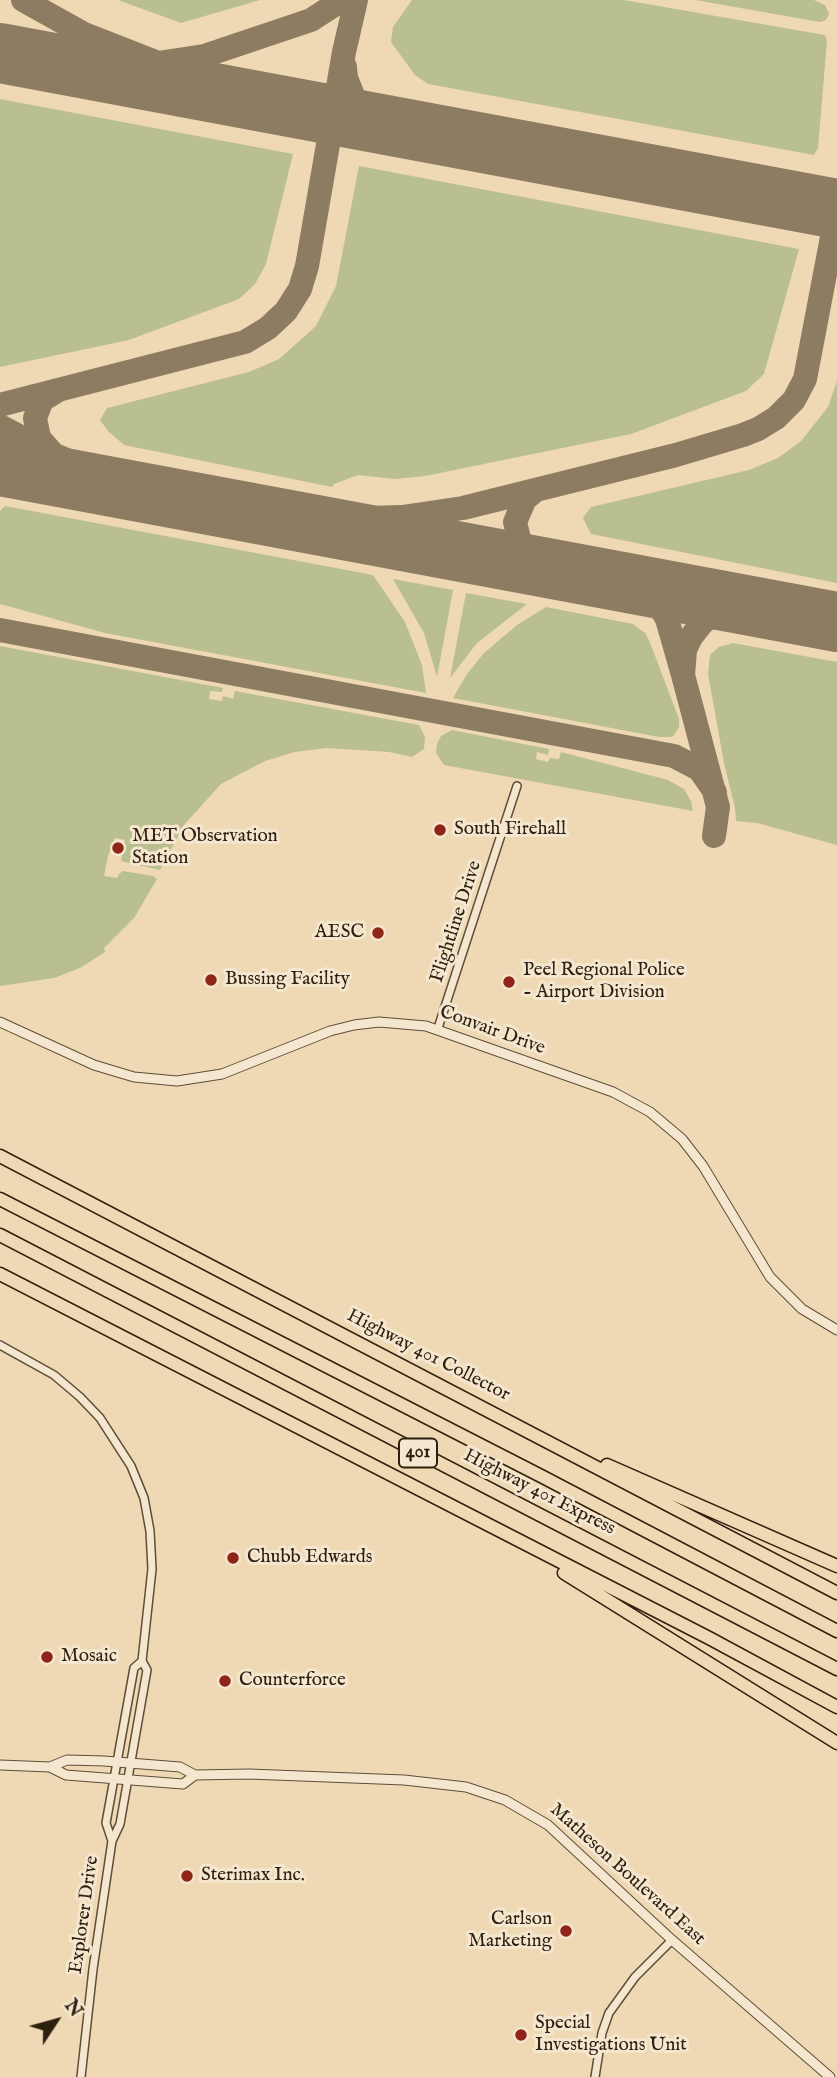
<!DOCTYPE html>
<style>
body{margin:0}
#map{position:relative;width:837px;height:2077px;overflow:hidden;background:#efd9b5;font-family:"IM FELL English",serif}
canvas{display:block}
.north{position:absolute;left:21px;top:1986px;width:70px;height:70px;-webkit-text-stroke:5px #f5e6cf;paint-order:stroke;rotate:54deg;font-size:19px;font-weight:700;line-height:28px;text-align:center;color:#2e200e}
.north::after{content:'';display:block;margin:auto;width:24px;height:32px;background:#2e200e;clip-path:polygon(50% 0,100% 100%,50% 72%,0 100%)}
</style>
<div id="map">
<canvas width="837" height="2077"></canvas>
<div class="north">N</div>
</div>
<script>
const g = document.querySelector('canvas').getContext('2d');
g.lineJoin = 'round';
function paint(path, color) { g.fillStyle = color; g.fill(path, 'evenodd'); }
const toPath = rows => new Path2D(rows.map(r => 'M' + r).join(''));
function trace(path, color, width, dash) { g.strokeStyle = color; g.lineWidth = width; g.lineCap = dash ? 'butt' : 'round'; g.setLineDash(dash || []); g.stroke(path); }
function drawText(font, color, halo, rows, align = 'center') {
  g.font = font + ' "IM FELL English",serif'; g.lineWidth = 6; g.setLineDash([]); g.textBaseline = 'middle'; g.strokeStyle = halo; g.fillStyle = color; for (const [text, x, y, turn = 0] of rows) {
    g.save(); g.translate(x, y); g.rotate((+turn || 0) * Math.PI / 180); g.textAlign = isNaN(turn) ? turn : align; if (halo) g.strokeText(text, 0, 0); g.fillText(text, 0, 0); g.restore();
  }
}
paint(toPath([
 [118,0,260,0,181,23],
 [412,0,624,0,825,35,827,41,818,148,814,155,428,84,415,75,391,42,393,27],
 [695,0,814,0,825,5,829,14,826,20,820,22],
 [0,99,293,154,266,264,255,284,239,299,129,340,0,367],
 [359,166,799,249,764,374,746,391,631,434,425,476,395,479,358,475,334,484,332,487,124,445,108,431,100,420,107,408,249,372,279,359,316,326,336,286],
 [837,381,837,583,591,534,583,518,591,507,749,470,778,458,801,441,828,407],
 [5,506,373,575,405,622,422,665,426,693,105,633,0,604,0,511],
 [393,579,453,590,437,677,424,633],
 [466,593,527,604,477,643,450,678],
 [546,607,633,624,645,633,649,640,679,719,679,727,674,735,671,737,659,737,453,698,467,674,484,653,517,625],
 [733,643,837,662,837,845,757,823,736,821,735,808,724,763,708,674,710,655,719,647],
 [0,646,223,688,222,692,210,691,209,699,222,701,223,696,233,699,235,691,419,725,425,737,424,749,412,757,389,752,326,748,295,752,265,761,221,784,184,825,160,870,121,861,125,840,115,838,108,856,104,876,117,878,119,874,123,871,153,876,157,879,134,918,104,948,105,952,80,968,54,978,0,986],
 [452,730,549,749,548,755,537,752,536,759,548,762,550,758,559,759,561,752,668,780,684,789,691,801,693,811,444,765,436,753,437,744,441,736]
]), '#b9bf8e');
trace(toPath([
 [23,0,84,34,158,63,204,79,334,116],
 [10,55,106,66,158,63,204,56,311,20,342,0],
 [345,67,346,78,354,98,369,114,388,125],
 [0,405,245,342,268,328,286,311,300,289,307,266,344,52,356,0],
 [0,426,55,455,142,492],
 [53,454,39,438,35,418,42,400,57,391],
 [0,474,24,472,105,487],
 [536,490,525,499,515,522,520,543,529,554,546,567],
 [296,520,402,517,463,508,676,455,743,435,758,429,776,418,794,400,805,379,837,211],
 [545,569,626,584,648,594,660,607,667,619,683,675,685,650,691,637,703,622,718,612,733,607,748,607,832,622],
 [0,630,674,756,699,769,715,792],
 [683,675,718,807,714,836]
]), '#8e7c62', 24);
trace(toPath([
 [0,53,837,209],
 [0,466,837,622]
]), '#8e7c62', 60);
const minor = toPath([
 [438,1028,517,786],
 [0,1345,54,1375,80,1397,100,1418,131,1466,144,1498,150,1531,152,1569,142,1661,147,1670,120,1824,112,1841,93,1969,81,2077],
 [112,1841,106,1823,134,1668,142,1661],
 [595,2077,602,2033,609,2013,635,1977,672,1940]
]);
const tertiary = toPath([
 [0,1022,94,1065,134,1077,177,1081,222,1074,330,1031,354,1025,379,1022,426,1026,613,1092,650,1112,682,1139,703,1166,770,1277,802,1309,837,1330],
 [0,1765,50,1767,66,1775,183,1784,195,1775],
 [50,1767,67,1760,104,1761,180,1767,195,1775,249,1774,404,1780,466,1787,505,1800,548,1825,672,1940,830,2077]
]);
const motorway = toPath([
 [0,1156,837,1593],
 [0,1199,543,1477,837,1631],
 [0,1235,837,1669],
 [0,1274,709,1638,837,1707],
 [607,1465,837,1566],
 [564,1573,837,1743]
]);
trace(minor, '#5e4e38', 10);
trace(tertiary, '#5e4e38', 11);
trace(motorway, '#2e200e', 15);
trace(minor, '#f5e6cf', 7);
trace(tertiary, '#f5e6cf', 9);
trace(motorway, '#efd9b5', 12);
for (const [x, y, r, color] of [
 [440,830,7,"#8f2418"],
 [118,848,7,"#8f2418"],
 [378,933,7,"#8f2418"],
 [211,980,7,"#8f2418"],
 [509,982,7,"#8f2418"],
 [233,1558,7,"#8f2418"],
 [47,1657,7,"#8f2418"],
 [225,1681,7,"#8f2418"],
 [187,1876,7,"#8f2418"],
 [566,1931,7,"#8f2418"],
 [521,2035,7,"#8f2418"]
]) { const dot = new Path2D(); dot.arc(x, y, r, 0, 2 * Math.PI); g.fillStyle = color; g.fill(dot); trace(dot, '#f5e6cf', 2.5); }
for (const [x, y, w] of [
 [418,1453,38]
]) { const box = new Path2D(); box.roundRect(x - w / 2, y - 14.5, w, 29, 5); g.fillStyle = '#f5e6cf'; g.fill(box); trace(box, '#2e200e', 2); }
drawText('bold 18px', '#2e200e', null, [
 ["401",418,1453]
]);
drawText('19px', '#2e200e', '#f5e6cf', [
 ["South Firehall",454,830],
 ["MET Observation",132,837],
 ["Station",132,859],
 ["AESC",364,933,"right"],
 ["Peel Regional Police",523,971],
 ["- Airport Division",523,993],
 ["Bussing Facility",225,980],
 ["Chubb Edwards",247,1558],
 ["Mosaic",61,1657],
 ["Counterforce",239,1681],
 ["Sterimax Inc.",201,1876],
 ["Carlson",552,1920,"right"],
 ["Marketing",552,1942,"right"],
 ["Special",535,2024],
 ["Investigations Unit",535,2046]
], 'left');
drawText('19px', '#2e200e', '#f5e6cf', [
 ["Flightline Drive",457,922,-72],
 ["Convair Drive",492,1031,20],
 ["Highway 401 Collector",428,1356,27],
 ["Highway 401 Express",539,1493,27],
 ["Matheson Boulevard East",627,1875,42],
 ["Explorer Drive",85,1915,-82]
]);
</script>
